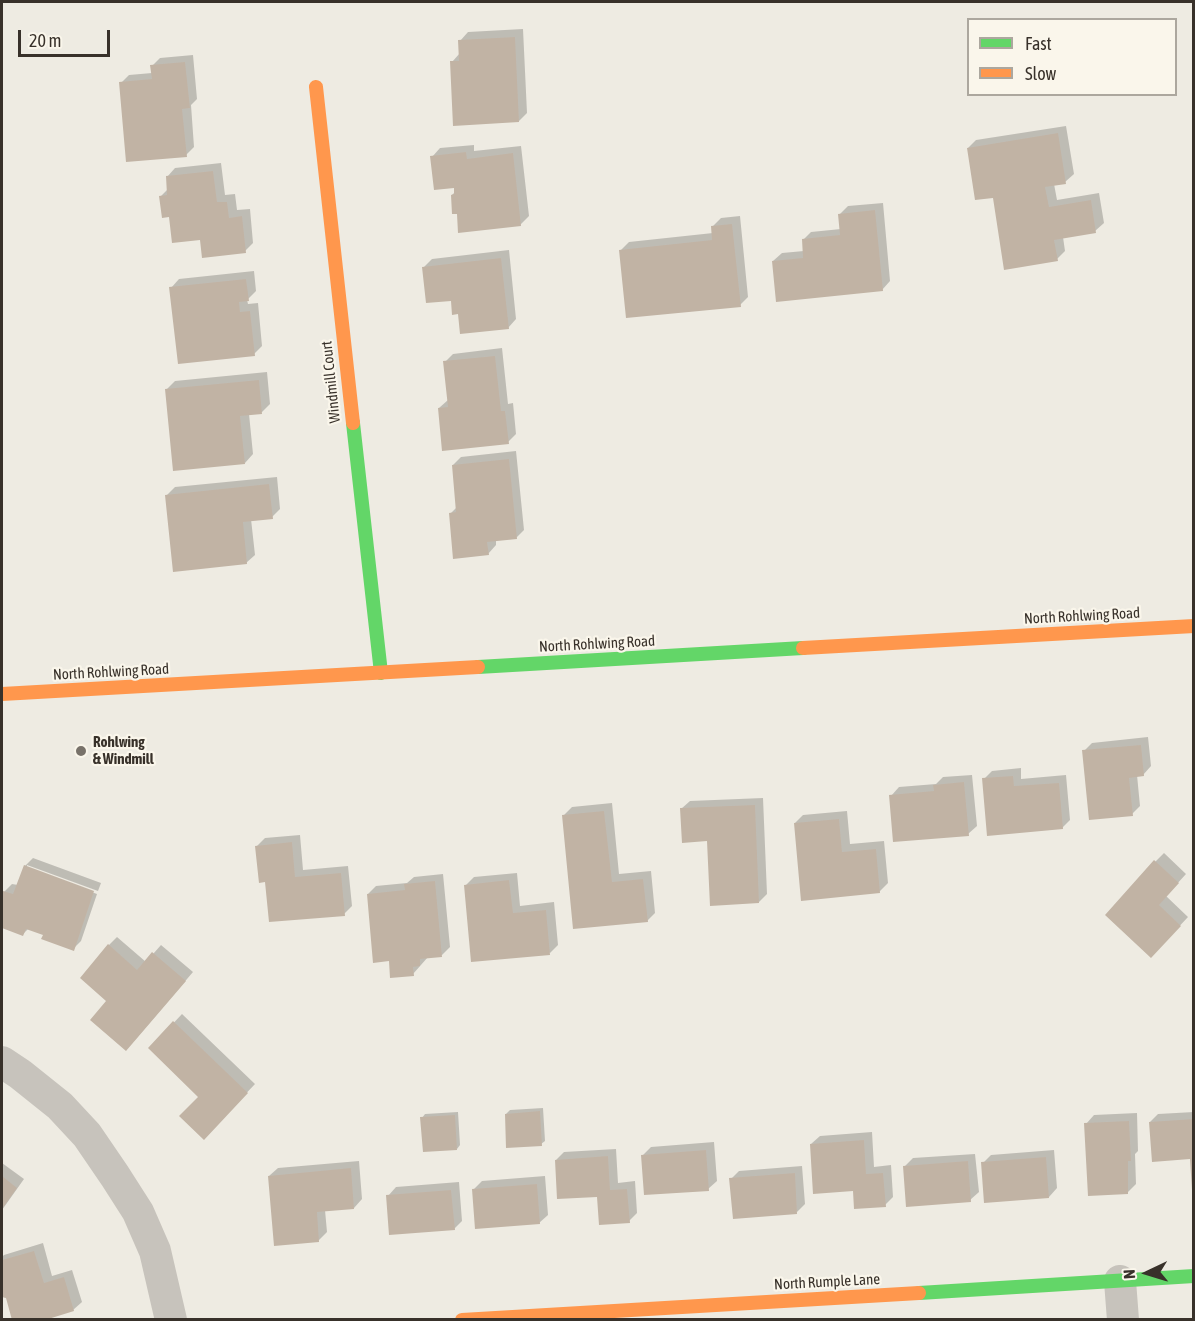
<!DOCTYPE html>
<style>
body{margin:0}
#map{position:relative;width:1195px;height:1321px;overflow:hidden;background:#eeebe2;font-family:"Asap Condensed",sans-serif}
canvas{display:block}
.frame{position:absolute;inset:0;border:3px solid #38312a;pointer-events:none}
.legend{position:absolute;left:967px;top:18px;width:210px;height:78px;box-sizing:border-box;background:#faf6eb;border:2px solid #aca79e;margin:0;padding:8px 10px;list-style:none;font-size:18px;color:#38312a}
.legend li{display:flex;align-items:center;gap:12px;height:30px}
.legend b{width:30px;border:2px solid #aca79e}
.north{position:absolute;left:1117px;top:1243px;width:60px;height:60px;-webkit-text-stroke:4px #faf6eb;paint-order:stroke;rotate:266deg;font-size:16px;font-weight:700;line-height:24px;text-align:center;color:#38312a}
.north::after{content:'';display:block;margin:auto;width:21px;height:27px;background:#38312a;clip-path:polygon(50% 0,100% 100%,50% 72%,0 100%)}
.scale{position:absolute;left:18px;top:30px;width:92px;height:27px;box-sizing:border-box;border:3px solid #38312a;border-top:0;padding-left:8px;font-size:18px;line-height:21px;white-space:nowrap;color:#38312a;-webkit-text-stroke:4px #faf6eb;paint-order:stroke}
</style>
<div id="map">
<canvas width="1195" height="1321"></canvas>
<div class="frame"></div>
<ul class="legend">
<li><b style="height:8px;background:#63d668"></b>Fast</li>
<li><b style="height:8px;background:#ff974d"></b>Slow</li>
</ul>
<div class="north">N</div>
<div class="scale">20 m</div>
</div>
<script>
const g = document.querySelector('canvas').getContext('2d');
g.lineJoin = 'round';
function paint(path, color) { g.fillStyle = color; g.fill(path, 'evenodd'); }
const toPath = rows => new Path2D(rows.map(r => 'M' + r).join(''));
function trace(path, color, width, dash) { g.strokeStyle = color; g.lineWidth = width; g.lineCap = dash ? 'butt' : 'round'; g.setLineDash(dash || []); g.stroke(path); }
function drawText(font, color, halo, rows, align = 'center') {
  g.font = font + ' "Asap Condensed",sans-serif'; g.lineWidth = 4.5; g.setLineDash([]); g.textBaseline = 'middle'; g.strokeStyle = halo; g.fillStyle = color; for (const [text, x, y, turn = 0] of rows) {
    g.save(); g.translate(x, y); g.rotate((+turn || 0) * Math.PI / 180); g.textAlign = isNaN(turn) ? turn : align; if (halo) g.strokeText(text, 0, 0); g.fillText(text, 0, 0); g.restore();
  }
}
paint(toPath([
 [523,29,527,113,519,121,452,62,460,53,460,41,468,32],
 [193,55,197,99,191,105,194,147,186,155,121,83,129,75,152,73,152,66,160,58],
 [1066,126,1074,174,1065,182,1054,184,1057,200,1099,193,1104,223,1095,231,1063,237,1065,251,1057,259,994,196,968,148,976,140],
 [474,145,474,151,521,146,529,216,520,225,458,212,452,195,455,192,455,187,432,157,440,148],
 [221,163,225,195,235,194,237,210,250,209,253,243,245,251,201,238,171,215,161,196,168,189,167,177,175,168],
 [883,203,890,281,882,290,773,261,782,253,804,251,803,240,811,232,841,229,840,214,848,206],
 [740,216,748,297,740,305,621,250,629,242,713,233,712,227,721,218],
 [509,250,516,319,508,328,452,299,424,267,432,259],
 [254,271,256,291,247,300,248,304,258,303,262,346,254,354,171,288,179,279],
 [502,348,508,404,513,403,516,434,508,442,439,408,448,400,445,362,453,354],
 [267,372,270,404,262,412,249,414,253,454,245,463,167,389,175,381],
 [516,451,524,530,516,538,496,540,496,545,488,554,450,514,457,507,453,465,461,457],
 [277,477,280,509,272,517,251,519,255,555,246,563,167,495,175,487],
 [1148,737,1151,766,1143,775,1137,775,1140,806,1132,814,1084,751,1092,743],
 [1021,768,1021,779,1066,775,1070,820,1062,828,984,779,992,771],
 [972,775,977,826,968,834,891,796,899,787,936,784,943,777],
 [763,798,767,894,759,902,681,809,690,801],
 [612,803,619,874,651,871,655,913,647,921,574,928,563,816,572,807],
 [847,811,850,844,884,841,888,883,879,892,795,823,803,815],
 [300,835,303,870,348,866,352,906,344,914,266,881,257,846,265,838],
 [1164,853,1186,874,1166,896,1188,917,1159,948,1155,862],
 [33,858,101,883,98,891,27,865,27,868,97,894,81,941,73,949,45,934,28,929,23,934,2,927,2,898,4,892,12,884,18,885,25,866],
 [517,873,520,906,554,902,558,945,550,953,466,885,474,877],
 [443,874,450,947,442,955,428,957,413,974,390,959,368,894,376,886,407,883,414,877],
 [117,937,146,962,161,945,193,972,134,1041,108,1001,109,945],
 [182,1014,255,1084,204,1138,200,1097,150,1048],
 [543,1108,545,1141,541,1144,506,1114,510,1110],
 [458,1112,460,1145,457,1149,422,1118,425,1114],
 [1194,1112,1194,1188,1191,1158,1150,1122,1158,1114],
 [1137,1113,1138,1151,1135,1154,1136,1184,1128,1192,1086,1124,1094,1115],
 [872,1132,874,1167,891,1165,893,1197,885,1205,855,1190,811,1144,820,1136],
 [714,1142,717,1181,708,1189,642,1156,651,1147],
 [616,1149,618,1183,635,1181,637,1213,629,1221,556,1160,564,1152],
 [1054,1150,1057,1188,1049,1197,983,1163,991,1155],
 [975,1154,979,1192,970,1200,904,1167,913,1158],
 [359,1161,362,1199,354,1208,325,1210,327,1232,318,1241,269,1176,278,1168],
 [2,1163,24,1179,2,1210],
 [802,1166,805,1204,797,1212,731,1179,739,1171],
 [545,1176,548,1215,539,1223,473,1190,482,1181],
 [459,1182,462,1221,454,1229,388,1196,396,1187],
 [43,1243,52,1276,72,1270,82,1302,73,1310,3,1297,2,1257,4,1255]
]), '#0003');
paint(toPath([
 [515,37,519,122,453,126,450,61,459,61,458,40],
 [185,62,190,108,182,109,187,157,126,162,119,82,152,79,150,65],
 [1058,133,1066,184,1045,187,1049,207,1091,200,1096,233,1054,240,1058,261,1004,270,993,198,975,200,967,148],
 [466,152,467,159,513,153,521,226,458,233,457,214,452,214,451,195,454,194,454,188,434,190,430,156],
 [213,171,217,202,227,202,229,218,242,216,246,253,202,258,200,240,172,243,169,217,162,218,159,196,167,195,166,176],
 [875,210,883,291,776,302,772,261,803,258,802,239,840,235,838,214],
 [732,224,741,307,626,318,619,250,712,240,711,226],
 [501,258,509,329,460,334,458,314,452,315,451,301,426,303,422,267],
 [246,279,249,301,239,302,240,312,250,311,255,356,178,364,169,287],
 [495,356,501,411,505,411,509,444,442,451,438,408,448,407,443,361],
 [259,380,262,414,240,416,245,464,173,471,165,389],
 [509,459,517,539,487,542,489,555,453,559,449,513,456,512,452,465],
 [269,484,273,519,243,522,247,564,173,572,165,495],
 [1141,745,1144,776,1129,778,1133,816,1089,820,1082,750],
 [1013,776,1014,786,1059,783,1063,829,987,836,982,778],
 [964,782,969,836,893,842,889,795,934,791,933,785],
 [755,805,759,903,710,906,707,841,682,843,680,808],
 [604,811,612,882,643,879,648,922,573,929,562,815],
 [839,819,842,852,876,849,880,893,801,901,794,823],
 [292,842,295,877,341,873,345,916,269,922,265,882,259,883,255,846],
 [1154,860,1179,883,1159,905,1181,926,1151,958,1105,915],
 [24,865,94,891,74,951,41,939,43,935,26,929,23,936,2,928,2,894,3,891,13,894],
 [509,880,513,913,546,910,550,955,471,962,464,885],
 [435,881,442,957,420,959,420,966,413,967,414,976,390,978,389,961,373,963,367,894,405,890,404,884],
 [108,944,137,970,152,952,186,981,126,1051,90,1020,106,1001,80,978],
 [173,1021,248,1093,204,1140,179,1116,198,1097,148,1048],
 [540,1111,542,1146,506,1148,505,1114],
 [455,1115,457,1150,423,1152,420,1117],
 [1194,1119,1194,1190,1192,1190,1190,1159,1152,1162,1149,1122],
 [1129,1121,1131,1161,1128,1161,1128,1194,1088,1196,1084,1123],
 [864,1140,866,1174,883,1173,886,1207,854,1209,853,1191,813,1194,810,1144],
 [706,1150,709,1191,644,1195,641,1155],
 [608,1156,610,1190,627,1189,630,1223,599,1225,597,1197,557,1199,555,1160],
 [1046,1157,1049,1198,984,1203,981,1162],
 [968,1161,971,1202,906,1207,903,1166],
 [351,1168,354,1209,317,1212,319,1242,274,1246,268,1176],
 [795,1173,797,1214,733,1219,729,1178],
 [2,1176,17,1188,2,1209],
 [537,1184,540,1224,475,1229,472,1189],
 [451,1190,455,1230,389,1235,386,1195],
 [34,1251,44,1283,64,1277,74,1311,45,1320,12,1320,6,1298,2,1297,2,1260]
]), '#c1b3a4');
trace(toPath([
 [2,1062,20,1074,60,1106,87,1135,115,1176,138,1212,155,1251,171,1320],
 [1120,1281,1123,1320]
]), '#c7c3bc', 32);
trace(toPath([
 [353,423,381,673],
 [478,667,803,648],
 [919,1293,1194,1276]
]), '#63d668', 14);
trace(toPath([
 [316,87,353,423],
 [803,648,1194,626],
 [2,694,478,667],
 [462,1320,919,1293]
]), '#ff974d', 14);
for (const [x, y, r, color] of [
 [81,751,6,"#78726a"]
]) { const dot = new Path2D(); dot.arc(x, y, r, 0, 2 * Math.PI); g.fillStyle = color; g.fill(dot); trace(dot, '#faf6eb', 2); }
drawText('15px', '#38312a', '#faf6eb', [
 ["Windmill Court",331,382,-96],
 ["North Rohlwing Road",1082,616,-3],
 ["North Rohlwing Road",597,644,-3],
 ["North Rohlwing Road",111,672,-3],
 ["North Rumple Lane",827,1282,-3]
]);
drawText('bold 15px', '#38312a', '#faf6eb', [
 ["Rohlwing",93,742],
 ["& Windmill",93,759]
], 'left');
</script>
